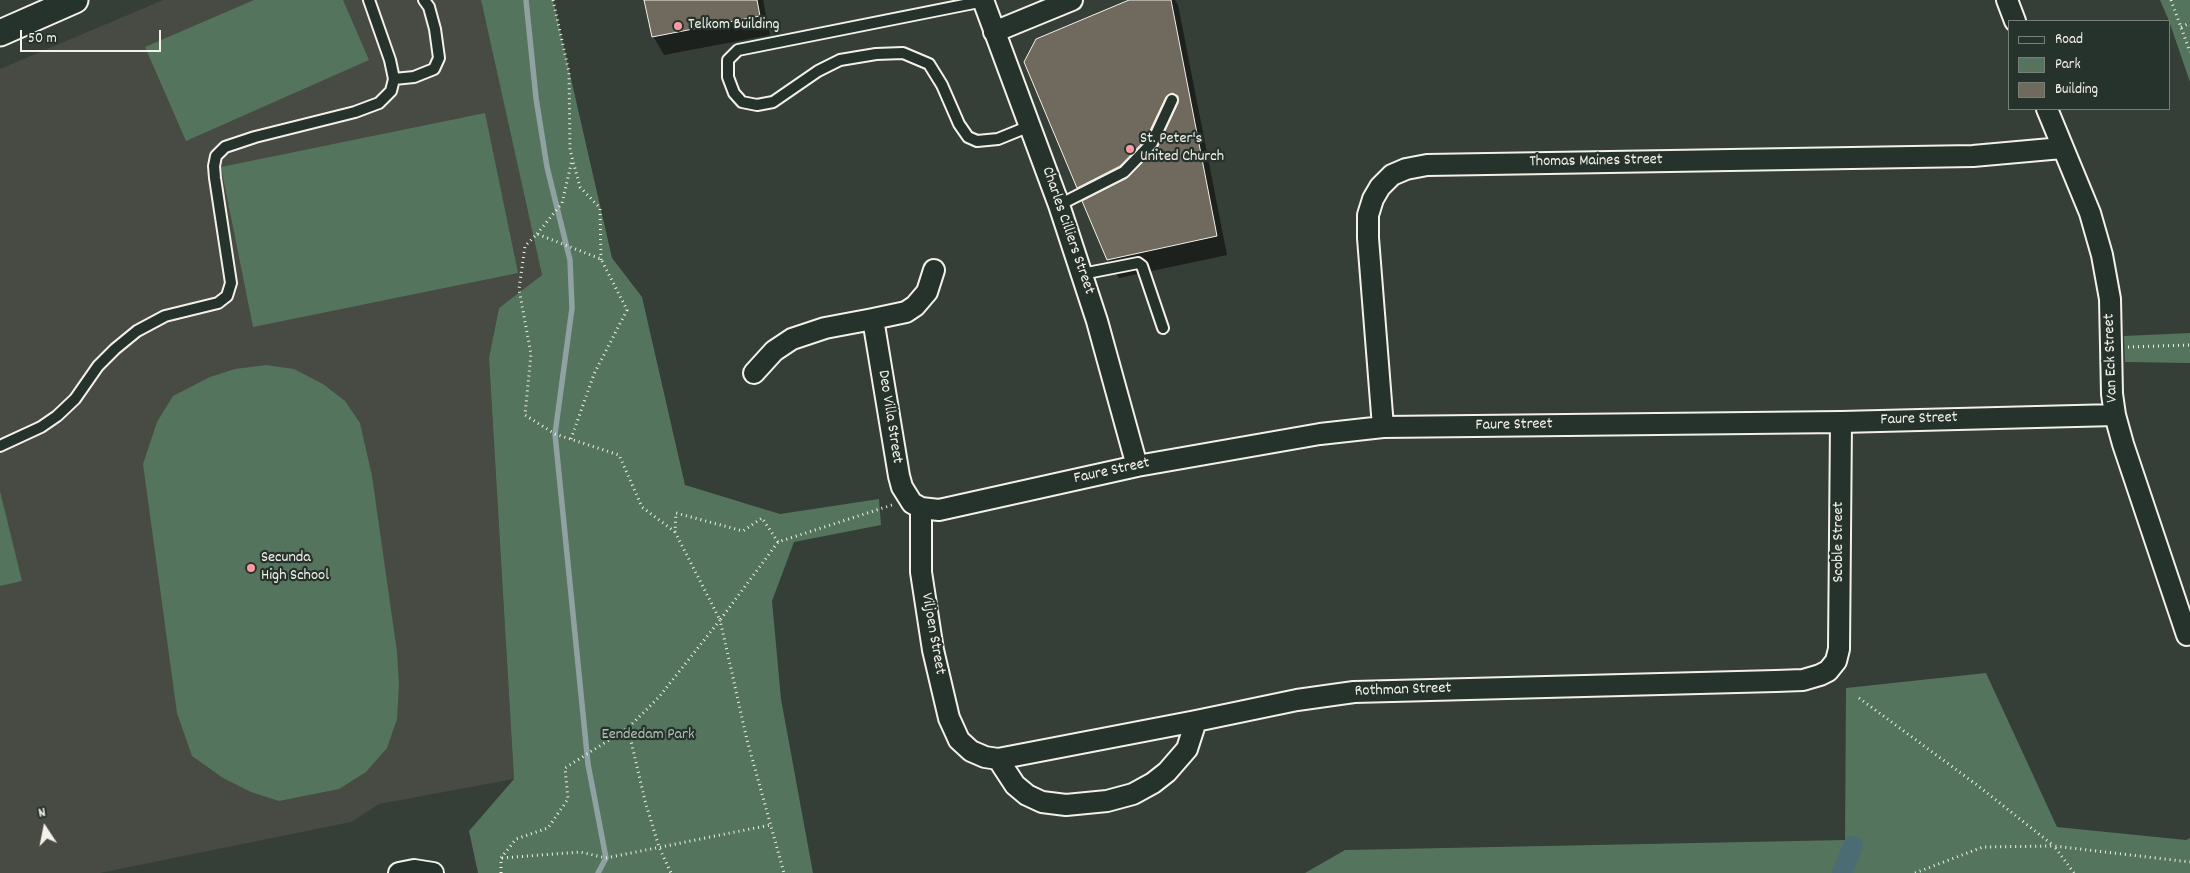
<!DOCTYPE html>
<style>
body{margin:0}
#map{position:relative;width:2190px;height:873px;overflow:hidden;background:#353e37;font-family:Dekko,sans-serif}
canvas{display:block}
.legend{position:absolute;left:2008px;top:20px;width:162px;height:90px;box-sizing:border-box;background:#26332d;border:1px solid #787f78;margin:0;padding:6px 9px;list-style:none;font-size:15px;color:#f4f1e8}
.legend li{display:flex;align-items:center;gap:10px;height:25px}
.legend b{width:25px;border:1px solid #787f78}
.north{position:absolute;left:20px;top:803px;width:50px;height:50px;-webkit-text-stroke:4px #26332d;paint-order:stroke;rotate:349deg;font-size:14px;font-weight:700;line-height:20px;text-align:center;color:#f4f1e8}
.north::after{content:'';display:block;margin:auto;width:18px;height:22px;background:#f4f1e8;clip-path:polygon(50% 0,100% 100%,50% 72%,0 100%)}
.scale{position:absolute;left:20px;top:30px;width:141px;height:22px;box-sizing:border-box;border:2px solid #f4f1e8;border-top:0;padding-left:6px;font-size:15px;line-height:18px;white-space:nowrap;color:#f4f1e8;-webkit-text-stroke:4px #26332d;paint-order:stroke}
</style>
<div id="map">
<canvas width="2190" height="873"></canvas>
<ul class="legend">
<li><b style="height:6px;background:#26332d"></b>Road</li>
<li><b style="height:14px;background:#54745e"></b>Park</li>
<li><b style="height:14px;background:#70695e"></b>Building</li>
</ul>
<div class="north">N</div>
<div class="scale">50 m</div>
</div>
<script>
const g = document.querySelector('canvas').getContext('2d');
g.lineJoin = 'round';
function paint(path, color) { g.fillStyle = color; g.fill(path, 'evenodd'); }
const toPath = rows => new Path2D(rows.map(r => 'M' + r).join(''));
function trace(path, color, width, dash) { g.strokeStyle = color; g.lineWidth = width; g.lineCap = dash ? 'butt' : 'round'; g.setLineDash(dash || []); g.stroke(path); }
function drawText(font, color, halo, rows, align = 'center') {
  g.font = font + ' Dekko,sans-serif'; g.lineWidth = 4.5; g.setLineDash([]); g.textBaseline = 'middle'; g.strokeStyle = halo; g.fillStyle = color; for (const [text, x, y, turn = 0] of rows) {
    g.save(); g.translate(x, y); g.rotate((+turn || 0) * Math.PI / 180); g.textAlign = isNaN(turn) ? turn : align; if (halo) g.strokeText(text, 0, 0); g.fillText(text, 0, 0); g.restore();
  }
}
paint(toPath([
 [163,0,481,0,542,275,499,308,489,358,514,779,379,804,351,822,100,873,0,873,0,69]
]), '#474b43');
paint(toPath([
 [254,0,343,0,369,60,186,141,145,47],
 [481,0,553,0,612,258,642,297,685,485,780,514,879,499,881,525,794,542,772,601,781,699,813,873,478,873,469,831,514,779,489,358,499,308,542,275],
 [2160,0,2190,0,2190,82,2169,21],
 [485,113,518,273,253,327,221,167],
 [2190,333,2190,363,2125,362,2124,336],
 [266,365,294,369,323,384,345,401,360,423,372,476,397,652,399,685,397,719,387,748,366,772,339,789,279,801,251,792,223,778,192,756,177,713,143,464,157,422,173,396,210,377,235,369],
 [0,491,22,581,0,586],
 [1986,673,2057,827,2186,840,2190,838,2190,873,1305,873,1345,850,1845,840,1846,688]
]), '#54745e');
paint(toPath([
 [646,0,763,0,770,35,664,55,653,36],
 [1132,0,1175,0,1178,5,1227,255,1119,278,1108,259,1086,201,1078,188,1025,62]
]), '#0007');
trace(toPath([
 [526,0,536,98,547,167,570,260,572,308,555,434,588,764,606,858,598,873]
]), '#8fa1a1', 5.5);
trace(toPath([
 [1842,873,1853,846]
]), '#4b6c72', 20);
const building = toPath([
 [644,0,757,0,760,16,652,37,644,0],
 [1129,0,1171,0,1217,236,1107,260,1082,201,1127,178,1157,148,1178,103,1178,96,1172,93,1166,97,1146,139,1120,166,1077,188,1024,62,1036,39,1129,0]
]);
paint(building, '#70695e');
trace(building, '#f4f1e8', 1);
const service = toPath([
 [984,1,738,50,728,60,728,77,734,93,742,102,757,105,773,102,818,71,840,60,876,54,903,53,929,64,942,85,959,124,968,137,977,141,998,139,1030,126],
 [394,79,414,77,434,69,439,58,435,29,429,7,424,0],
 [1059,205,1124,172,1152,143,1172,100],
 [1082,274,1133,264,1138,263,1142,266,1163,328],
 [0,446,41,427,57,416,75,399,98,366,115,349,137,331,165,316,218,303,227,296,231,283,215,178,214,166,216,156,225,147,255,137,355,112,379,103,391,91,394,79,390,60,369,0]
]);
const minor = toPath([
 [983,0,1059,205,1097,321,1137,466],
 [2007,0,2015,21],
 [994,32,1072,0],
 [2047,109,2090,213,2102,255,2110,299,2112,394,2115,415,2123,444,2187,635],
 [934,270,927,292,915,306,906,312,873,319,899,476,902,487,912,503,921,508,939,510,1137,466,1320,434,1383,427,1841,422,2115,415],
 [754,373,774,351,792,339,825,328,873,319],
 [1383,427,1368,238,1368,215,1373,199,1380,187,1392,175,1406,169,1427,165,1973,156,2062,148],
 [921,508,921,572,933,650,949,718,959,740,971,751,985,757,998,759,1196,721,1297,700,1354,692,1776,681,1803,680,1820,675,1828,671,1836,661,1839,649,1841,422],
 [998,759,1015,785,1027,795,1042,802,1066,805,1107,801,1133,794,1153,783,1167,772,1187,749,1196,721],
 [399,873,414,870,433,873]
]);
const tertiary = toPath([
 [0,33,75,0]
]);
trace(service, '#f4f1e8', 14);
trace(minor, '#f4f1e8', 24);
trace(tertiary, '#f4f1e8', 29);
trace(toPath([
 [553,0,569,72,570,150,580,187,600,208,601,260],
 [2171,0,2190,52],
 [2181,27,2190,23],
 [537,234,562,203,572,160],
 [2128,347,2190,345],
 [571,439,594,374,627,310,601,259,537,234,525,246,519,289,531,354,525,415,555,434,619,455,642,507,675,532],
 [778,542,762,518,743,531,676,513,675,532,720,620,778,542,892,505],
 [1859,698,1977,785,2054,846],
 [628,728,645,801,659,847,671,873],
 [502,858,580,852,606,858,770,825],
 [501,873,501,858,516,839,548,828,568,799,565,768,628,728,659,697,720,620,747,740,784,873],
 [1915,873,1983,847,2053,846],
 [2074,873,2054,846,2190,862]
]), '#f4f1e8', 3, [1, 4]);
trace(service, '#26332d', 10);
trace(minor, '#26332d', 20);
trace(tertiary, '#26332d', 25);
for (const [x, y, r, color] of [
 [678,26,5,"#ff9aa2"],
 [1130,149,5,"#ff9aa2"],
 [251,568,5,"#ff9aa2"]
]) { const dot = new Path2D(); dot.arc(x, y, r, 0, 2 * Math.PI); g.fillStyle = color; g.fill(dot); trace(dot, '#26332d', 2); }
drawText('16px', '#f4f1e8', '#26332d', [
 ["Telkom Building",688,26],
 ["St. Peter's",1140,140],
 ["United Church",1140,158],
 ["Secunda",261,559],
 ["High School",261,577]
], 'left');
drawText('16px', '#f4f1e8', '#26332d', [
 ["Thomas Maines Street",1596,162,-1],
 ["Charles Cilliers Street",1067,231,71],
 ["Van Eck Street",2112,358,-92],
 ["Deo Villa Street",889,417,81],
 ["Faure Street",1919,420,-2],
 ["Faure Street",1514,426,-1],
 ["Faure Street",1112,472,-12],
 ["Scoble Street",1840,542,-90],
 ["Viljoen Street",932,634,80],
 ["Rothman Street",1403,691,-2]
]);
drawText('16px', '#b4bfb1', '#26332d', [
 ["Eendedam Park",648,736]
]);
</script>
